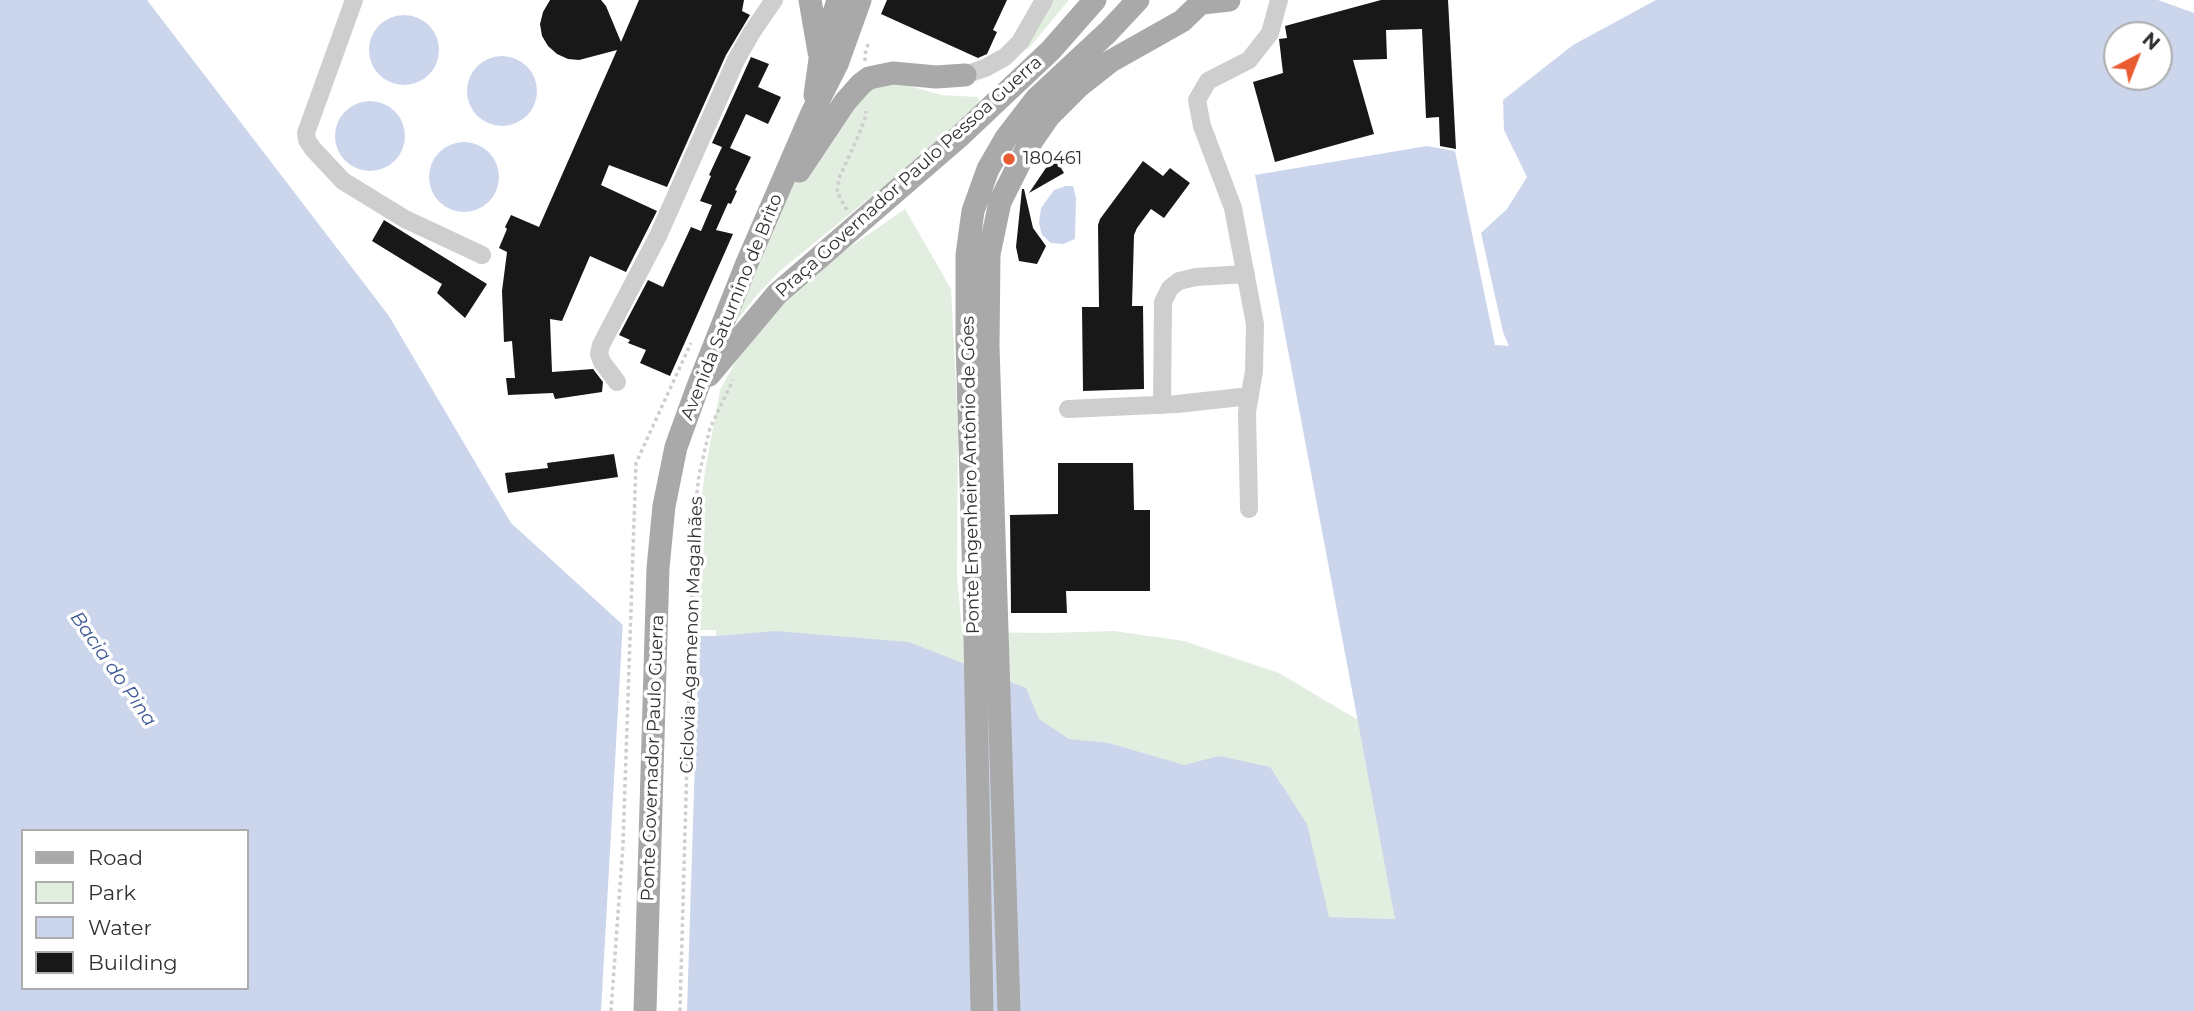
<!DOCTYPE html>
<meta charset="utf-8">
<style>
body{margin:0}
#map{position:relative;width:2194px;height:1011px;overflow:hidden;background:#fff;font-family:Montserrat,sans-serif}
canvas{display:block}
.legend{position:absolute;left:21px;top:829px;width:228px;height:161px;box-sizing:border-box;background:#fff;border:2px solid #adadad;margin:0;padding:9px 12px;list-style:none;font-size:21px;color:#313131}
.legend li{display:flex;align-items:center;gap:14px;height:35px}
.legend b{width:35px;border:2px solid #adadad}
.north{position:absolute;left:2103px;top:21px;width:70px;height:70px;box-sizing:border-box;background:#fff;border:2px solid #adadad;border-radius:50%;rotate:42deg;font-size:19px;font-weight:700;line-height:28px;text-align:center;color:#313131}
.north::after{content:'';display:block;margin:auto;width:24px;height:32px;background:#e95c32;clip-path:polygon(50% 0,100% 100%,50% 72%,0 100%)}
</style>
<div id="map">
<canvas width="2194" height="1011"></canvas>
<ul class="legend">
<li><b style="height:9px;background:#a9a9a9"></b>Road</li>
<li><b style="height:19px;background:#e2eedf"></b>Park</li>
<li><b style="height:19px;background:#cbd6ed"></b>Water</li>
<li><b style="height:19px;background:#181818"></b>Building</li>
</ul>
<div class="north">N</div>
</div>
<script>
const g = document.querySelector('canvas').getContext('2d');
g.lineJoin = 'round';
function paint(path, color) { g.fillStyle = color; g.fill(path, 'evenodd'); }
const toPath = rows => new Path2D(rows.map(r => 'M' + r).join(''));
function trace(path, color, width, dash) { g.strokeStyle = color; g.lineWidth = width; g.lineCap = dash ? 'butt' : 'round'; g.setLineDash(dash || []); g.stroke(path); }
function drawText(font, color, halo, rows, align = 'center') {
  g.font = font + ' Montserrat,sans-serif'; g.lineWidth = 7; g.setLineDash([]); g.textBaseline = 'middle'; g.strokeStyle = halo; g.fillStyle = color; for (const [text, x, y, turn = 0] of rows) {
    g.save(); g.translate(x, y); g.rotate((+turn || 0) * Math.PI / 180); g.textAlign = isNaN(turn) ? turn : align; if (halo) g.strokeText(text, 0, 0); g.fillText(text, 0, 0); g.restore();
  }
}
paint(toPath([
 [1046,0,1069,0,1029,48,1024,50],
 [898,83,942,95,977,97,980,100,970,112,888,185,886,185,867,200,781,270,757,295,730,329,786,196,843,90],
 [905,209,951,289,958,426,957,575,962,632,1048,633,1114,631,1184,641,1279,673,1358,720,1396,919,1329,917,634,636,716,636,716,630,697,630,691,578,705,471,720,390,743,348,807,277]
]), '#e2eedf');
paint(toPath([
 [0,0,147,0,389,316,511,523,634,635,716,636,775,631,909,642,1026,688,1039,719,1069,739,1109,743,1184,765,1219,756,1270,767,1307,824,1329,917,1395,919,1255,175,1427,146,1455,151,1495,345,1509,346,1503,332,1481,233,1507,209,1527,177,1504,130,1503,100,1573,45,1656,0,2158,0,2194,13,2194,1011,0,1011],
 [2117,35,2159,35,2159,77,2117,77],
 [23,831,247,831,247,988,23,988],
 '369 50a35 35 0 1 1 70 0a35 35 0 1 1-70 0Z',
 '467 91a35 35 0 1 1 70 0a35 35 0 1 1-70 0Z',
 '335 136a35 35 0 1 1 70 0a35 35 0 1 1-70 0Z',
 '429 177a35 35 0 1 1 70 0a35 35 0 1 1-70 0Z',
 [1066,186,1073,186,1076,198,1075,239,1063,244,1051,243,1042,235,1039,223,1041,208,1054,190]
]), '#cbd6ed');
paint(toPath([
 [623,620,636,632,699,632,687,1011,601,1011]
]), '#fff');
paint(toPath([
 [550,0,601,0,606,6,621,42,639,0,744,0,742,11,750,15,726,55,667,187,609,165,601,185,657,211,626,272,590,256,562,321,550,319,552,372,593,369,603,382,602,392,555,399,553,393,508,395,506,378,515,378,512,341,504,342,502,291,507,252,499,248,507,229,505,227,511,215,539,227,617,50,579,60,568,59,557,54,548,46,542,36,540,24,543,12],
 [887,0,1007,0,993,30,997,32,987,54,978,58,881,14],
 [1381,0,1448,0,1456,149,1440,146,1439,117,1426,118,1422,29,1386,30,1387,59,1353,60,1374,134,1275,162,1253,82,1283,73,1279,39,1287,38,1285,26],
 [751,57,769,64,758,87,781,97,768,124,746,114,730,148,751,157,735,190,737,191,731,204,728,203,716,230,733,234,670,376,640,363,646,350,628,343,630,340,619,335,648,280,663,287,691,227,701,231,712,205,700,201,711,176,709,175,722,147,712,143],
 [1054,156,1064,173,1029,193],
 [1143,161,1163,176,1170,168,1190,183,1164,218,1151,209,1137,228,1134,235,1132,306,1143,306,1144,389,1083,391,1082,307,1099,307,1098,225,1100,219],
 [1022,189,1024,189,1033,228,1046,246,1037,264,1019,261,1016,247],
 [384,220,487,284,465,318,437,293,442,284,372,241],
 [614,454,618,477,508,493,505,473,548,468,547,463],
 [1058,463,1133,463,1134,510,1150,510,1150,591,1066,591,1067,613,1011,613,1010,515,1058,514]
]), '#181818');
trace(toPath([
 [865,61,865,54,869,41],
 [847,210,837,192,839,178,857,139,866,116,866,111],
 [611,1011,623,844,636,463,691,343],
 [680,1011,693,547,696,501,699,475,710,428,733,380]
]), '#cecece', 3.5, [3.5, 3.5]);
trace(toPath([
 [354,0,306,133,307,140,313,149,343,181,405,219,482,255],
 [965,75,985,68,1005,57,1020,42,1044,0],
 [617,382,602,362,599,354,601,345,658,236,736,60,752,32,774,0],
 [1162,405,1163,302,1170,288,1179,281,1196,277,1246,274],
 [1068,409,1177,404,1250,396],
 [1249,509,1247,412,1254,371,1255,324,1233,208,1202,126,1197,100,1208,81,1249,60,1260,46,1270,33,1279,0]
]), '#cecece', 18);
trace(toPath([
 [810,0,819,52],
 [1202,3,1229,0],
 [815,95,820,59,838,0],
 [799,171,845,102,861,84,869,78,893,73,936,77,965,75],
 [709,375,777,294,961,135,1051,50,1095,0],
 [645,1011,658,568,664,506,676,447,697,389,747,263,812,113,837,64,860,0],
 [982,1011,974,583,967,341,967,255,973,211,988,169,1006,138,1036,99,1108,32,1138,0],
 [1009,1011,988,345,989,254,1000,202,1027,148,1049,116,1078,87,1111,61,1182,21,1204,0]
]), '#a9a9a9', 23);
for (const [x, y, r, color] of [
 [1009,159,7,"#e95c32"]
]) { const dot = new Path2D(); dot.arc(x, y, r, 0, 2 * Math.PI); g.fillStyle = color; g.fill(dot); trace(dot, '#fff', 2.5); }
drawText('18px', '#313131', '#fff', [
 ["180461",1023,159]
], 'left');
drawText('18px', '#313131', '#fff', [
 ["Praça Governador Paulo Pessoa Guerra",909,177,-42],
 ["Avenida Saturnino de Brito",732,307,-68],
 ["Ponte Engenheiro Antônio de Góes",971,475,-91],
 ["Ciclovia Agamenon Magalhães",692,635,-88],
 ["Ponte Governador Paulo Guerra",653,758,-88]
]);
drawText('italic 19px', '#3c5895', '#fff', [
 ["Bacia do Pina",113,669,55]
]);
</script>
